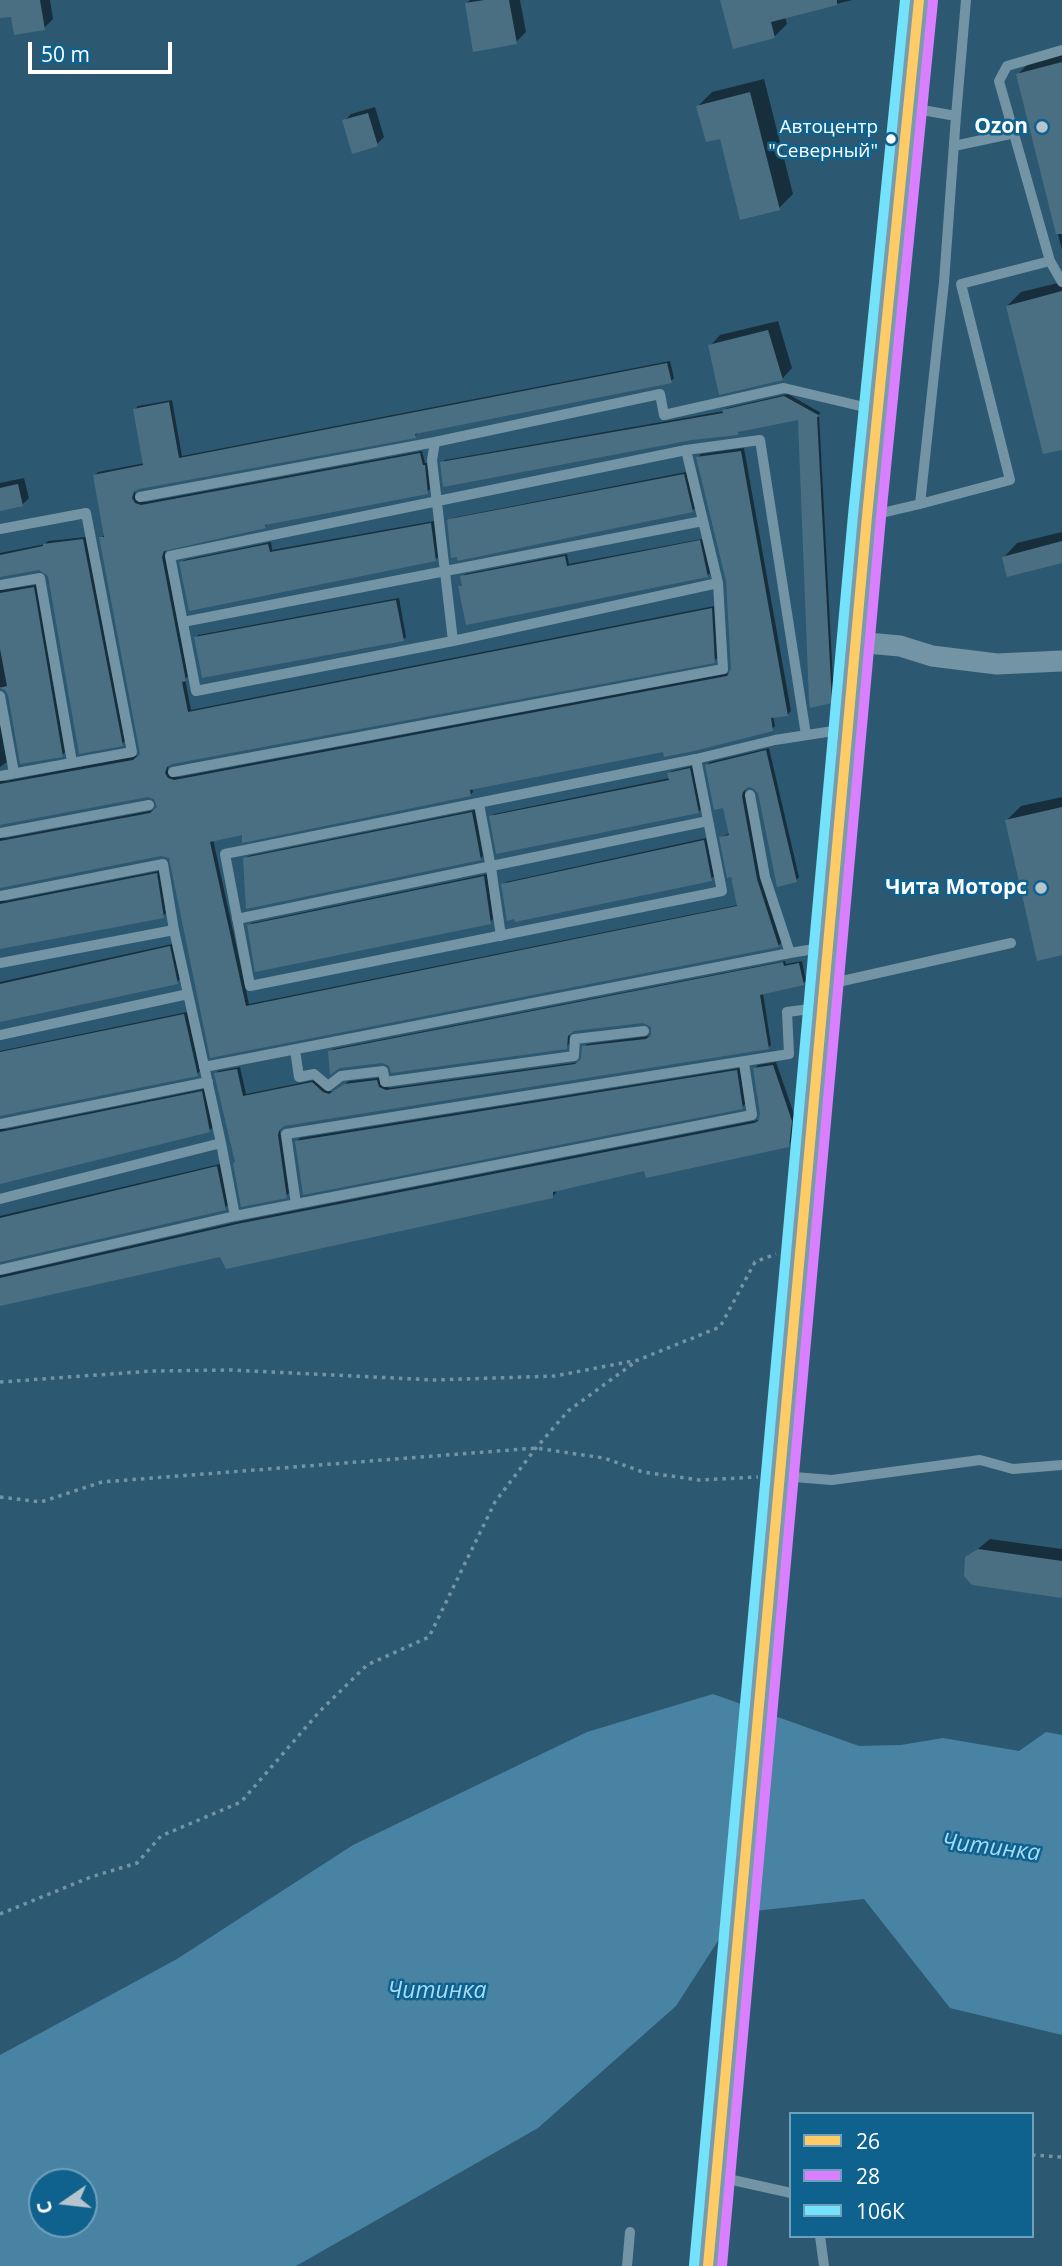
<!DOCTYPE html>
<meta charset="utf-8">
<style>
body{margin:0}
#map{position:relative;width:1062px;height:2266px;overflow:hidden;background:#2c5971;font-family:"Open Sans",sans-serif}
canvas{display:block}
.legend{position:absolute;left:789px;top:2112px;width:245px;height:126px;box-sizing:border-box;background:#0f618e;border:2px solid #6fa0bb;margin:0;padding:9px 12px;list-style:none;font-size:21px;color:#fff}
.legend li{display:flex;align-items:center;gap:14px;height:35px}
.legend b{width:35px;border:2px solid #6fa0bb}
.north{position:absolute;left:28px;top:2168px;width:70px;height:70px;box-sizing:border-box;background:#0f618e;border:2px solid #6fa0bb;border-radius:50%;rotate:256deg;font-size:19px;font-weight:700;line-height:28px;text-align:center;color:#fff}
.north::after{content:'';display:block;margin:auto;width:24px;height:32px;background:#b5c5cd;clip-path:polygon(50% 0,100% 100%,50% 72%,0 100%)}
.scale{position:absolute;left:28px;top:42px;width:144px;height:32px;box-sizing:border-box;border:4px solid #fff;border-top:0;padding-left:9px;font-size:21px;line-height:24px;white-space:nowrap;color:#fff;-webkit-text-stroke:5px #0f618e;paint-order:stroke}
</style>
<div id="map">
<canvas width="1062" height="2266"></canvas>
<ul class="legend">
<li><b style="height:9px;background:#fdcc66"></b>26</li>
<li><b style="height:9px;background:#d880ff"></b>28</li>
<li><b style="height:9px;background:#73e2fa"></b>106К</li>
</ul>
<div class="north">С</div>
<div class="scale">50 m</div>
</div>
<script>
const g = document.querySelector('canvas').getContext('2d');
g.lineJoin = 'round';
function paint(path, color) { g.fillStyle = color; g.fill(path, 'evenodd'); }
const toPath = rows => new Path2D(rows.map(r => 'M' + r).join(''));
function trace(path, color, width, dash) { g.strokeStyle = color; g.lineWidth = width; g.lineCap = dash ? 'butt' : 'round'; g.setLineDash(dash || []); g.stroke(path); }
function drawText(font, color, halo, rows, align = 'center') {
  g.font = font + ' "Open Sans",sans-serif'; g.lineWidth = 5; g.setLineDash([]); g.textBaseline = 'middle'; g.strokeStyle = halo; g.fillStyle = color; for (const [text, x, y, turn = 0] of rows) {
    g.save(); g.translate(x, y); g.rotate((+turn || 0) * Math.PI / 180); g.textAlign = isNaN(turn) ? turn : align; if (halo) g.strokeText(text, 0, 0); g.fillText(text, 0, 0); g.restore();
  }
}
paint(toPath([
 [713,1694,859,1746,901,1745,943,1738,1019,1751,1046,1732,1062,1735,1062,2035,950,2008,864,1899,736,1913,676,2006,538,2128,296,2266,0,2266,0,2055,177,1959,353,1845,587,1732],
 [42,2182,84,2182,84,2224,42,2224]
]), '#4983a3');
paint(toPath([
 [0,0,50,0,53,19,44,28,13,15,0,17],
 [470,0,520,0,526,32,516,42,466,4],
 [722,0,852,0,785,17,787,24,774,37],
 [1062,53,1062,250,1018,74,1032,60],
 [764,79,793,194,779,208,698,106,712,92],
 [375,107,384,137,377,144,344,121,351,114],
 [1062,282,1062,448,1007,306,1021,292],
 [778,321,792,368,782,379,710,346,720,335],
 [670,361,674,378,671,381,418,433,415,436,136,488,135,494,137,500,146,502,422,451,425,463,427,463,430,489,427,492,268,523,265,527,166,548,165,553,188,676,185,679,191,710,714,606,717,658,714,661,169,763,168,769,170,775,179,777,730,673,733,669,727,581,698,457,701,454,744,448,791,711,788,714,773,716,775,726,772,729,472,788,473,792,470,795,213,839,249,1004,738,905,721,837,730,833,725,806,707,765,710,762,769,748,799,877,796,880,759,792,754,786,747,786,745,792,760,875,782,942,779,945,212,1056,172,862,167,855,161,855,0,886,0,837,6,838,155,810,159,804,156,798,148,795,0,823,0,780,6,781,141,755,101,538,104,535,95,475,98,472,145,463,135,409,138,406,172,400,182,456],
 [788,394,821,413,819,414,834,699,831,702,799,418,740,431,737,433,442,463,445,460,724,411,727,408],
 [686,472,695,508,692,511,449,521,452,518],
 [24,478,29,498,22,505,0,510,0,483],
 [434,521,438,557,435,560,181,563,184,560,271,542,272,550],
 [1062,532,1062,561,1004,557,1017,543],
 [86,537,125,741,122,744,48,572,39,568,0,575,0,553,45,544,48,541],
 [702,539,710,573,708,575,460,587,464,584,462,577,465,574,567,554,569,564],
 [36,585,65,752,62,755,4,687,0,687,0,588,1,590],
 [399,598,406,637,403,640,196,638,198,635],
 [0,723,7,762,0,767],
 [692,766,701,809,698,812,491,817,494,814,670,778,669,773,672,771],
 [1062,797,1062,954,1007,820,1021,806],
 [475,810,483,856,481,858,245,859,248,856],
 [706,838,714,876,711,879,503,885,506,882],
 [159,871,166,913,163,916,0,947,0,900,6,901],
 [487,874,493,919,490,922,249,926,252,923],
 [172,944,180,979,177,982,0,1020,0,982],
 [785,961,786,964,802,961,806,981,803,983,763,993,771,1045,768,1048,283,1125,280,1131,289,1193,286,1196,237,1161,216,1074,218,1071,240,1067,246,1094,315,1080,326,1090,333,1092,349,1081,379,1078,382,1085,390,1088,580,1062,583,1059,584,1047,587,1044,650,1036,653,1035,652,1026,643,1021,573,1029,570,1032,569,1044,566,1047,390,1064,330,1052,333,1049],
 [187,1012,200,1071,197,1074,0,1114,0,1051],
 [776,1062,795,1117,791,1142,788,1145,645,1169,555,1189,556,1193,552,1197,221,1255,0,1304,0,1273,2,1275,241,1221,758,1120,762,1115,755,1068,758,1065],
 [740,1068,745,1104,742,1107,297,1141,300,1138],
 [204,1089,213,1127,210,1130,0,1182,0,1128,6,1129],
 [220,1164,228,1205,225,1208,0,1260,0,1216],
 [990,1539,1062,1549,1062,1596,967,1558]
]), '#0007');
paint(toPath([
 [0,0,40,0,45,30,14,35,11,17,0,18],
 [484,0,509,0,517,44,473,52,465,3],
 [720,0,837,0,837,5,771,22,775,38,733,49],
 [1062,62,1062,234,1056,234,1016,74],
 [750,92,780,210,740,220,720,139,706,142,696,106],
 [368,113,378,146,352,154,342,120],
 [1062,291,1062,450,1043,454,1006,306],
 [768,330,783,380,719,395,708,345],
 [667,363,672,383,415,434,416,438,139,489,134,492,132,498,135,503,141,505,420,453,423,465,425,465,428,494,265,525,266,528,164,551,162,557,186,681,182,682,188,712,712,608,715,663,172,764,167,767,165,773,168,778,174,780,727,676,731,669,726,581,696,457,741,451,788,716,771,718,773,731,694,751,664,757,663,752,470,790,471,796,242,843,242,835,210,842,246,1006,737,906,731,877,727,878,719,837,729,835,723,808,714,810,705,765,766,750,797,882,777,887,758,793,753,788,748,787,743,792,742,796,757,879,779,947,210,1058,169,858,161,856,0,888,0,841,150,813,157,807,154,799,148,797,0,825,0,784,133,760,140,754,99,537,104,537,93,475,143,465,133,409,169,402,179,458],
 [784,396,820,416,817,417,832,703,810,708,809,701,798,420,738,432,738,435,692,440,443,487,440,462,723,413,722,410],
 [684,474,693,512,457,561,457,557,451,558,447,520,449,519],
 [18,484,23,506,0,511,0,488],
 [431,523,436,561,189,611,179,562,268,544,270,552],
 [83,539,123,746,79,754,48,576,39,570,0,577,0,555,43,546,43,544],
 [700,540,708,577,466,625,458,586,462,586,460,576,565,556,567,566],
 [1062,541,1062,563,1007,577,1002,557],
 [34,587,63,757,20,764,8,695,5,690,0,688,7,686,0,649,0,593],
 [396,600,404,641,202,678,194,637],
 [690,768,699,813,496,854,489,816,669,780,667,773],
 [1062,807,1062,955,1037,961,1005,820],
 [472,812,481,860,246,909,243,858],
 [704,840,712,881,515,922,514,919,507,921,501,884],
 [157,873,164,918,0,949,0,904],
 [484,876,491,924,255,972,247,925],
 [170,946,178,984,0,1022,0,984],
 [783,962,784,966,799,963,804,985,760,995,769,1049,284,1126,279,1131,278,1135,287,1198,241,1207,233,1163,235,1162,214,1073,237,1069,243,1096,312,1082,323,1092,329,1094,344,1084,377,1080,379,1087,386,1090,575,1064,581,1059,582,1046,646,1039,651,1035,651,1027,643,1023,574,1031,568,1036,567,1049,391,1073,389,1066,382,1063,340,1068,330,1075,328,1051],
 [184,1014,198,1076,0,1116,0,1052],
 [773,1065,792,1121,789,1147,646,1178,644,1171,553,1192,553,1198,226,1269,220,1257,0,1306,0,1278,237,1224,754,1123,758,1121,760,1114,753,1068],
 [737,1070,743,1109,303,1195,295,1141],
 [202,1091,210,1132,0,1184,0,1132],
 [217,1166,226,1210,0,1262,0,1218],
 [978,1549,1062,1561,1062,1598,972,1585,964,1576,965,1557]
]), '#4b6f82');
trace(toPath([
 [0,1382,152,1371,231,1370,434,1380,555,1376,638,1360,720,1327,755,1262,776,1254],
 [0,1497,41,1502,102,1482,536,1448,604,1458,643,1472,699,1480,758,1477],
 [0,1914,91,1877,137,1863,161,1836,241,1802,320,1711,367,1665,429,1637,495,1502,536,1448,568,1411,638,1360],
 [1032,2155,1062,2157]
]), '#7394a5', 3.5, [3.5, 5]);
trace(toPath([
 [1062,50,1007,66,999,81,1050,261,1062,282],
 [956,116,966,0],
 [954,146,1015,133],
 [435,442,432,460,453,641],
 [140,497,435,442,660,394,664,415,784,388,877,410],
 [920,504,1010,480,961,284,1050,261],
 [869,516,920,504,944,282,956,116,911,108],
 [0,529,86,513,132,752,0,776],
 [718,583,453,641,196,691,170,556,686,450,760,440,806,735],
 [0,585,40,578,72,762],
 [183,622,703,521],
 [0,696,14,773],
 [696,759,722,891,250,986,225,854,696,759,775,740,846,729],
 [173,772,723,669,718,583,686,450],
 [750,795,765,877,790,953],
 [479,804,491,868,501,936],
 [0,833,149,805],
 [0,896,163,864,174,930,221,1143,235,1216],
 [237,919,708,821],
 [0,963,174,930],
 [829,984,1011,943],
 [0,1035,188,994],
 [295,1050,299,1077,314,1074,328,1086,341,1076,383,1071,385,1082,574,1056,575,1039,644,1031],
 [204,1067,790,953,814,949,826,950],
 [0,1124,208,1082],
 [0,1199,221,1143],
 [296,1204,286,1134,789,1054,787,1012,818,1008],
 [0,1270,235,1216,752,1115,744,1063],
 [781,1476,832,1480,980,1460,1013,1469,1062,1465],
 [719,2177,791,2193],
 [820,2236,824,2266],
 [627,2266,630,2232]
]), '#7394a5', 10);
trace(toPath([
 [856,642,900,646,932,656,997,664,1062,661]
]), '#7394a5', 21);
trace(toPath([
 [708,2266,867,516,919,0]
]), '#7b9aaa', 30);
trace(toPath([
 [708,2266,867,516,919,0]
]), '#fdcc66', 10);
trace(toPath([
 [722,2266,881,517,933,1]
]), '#d880ff', 10);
trace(toPath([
 [694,2265,853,515,905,0]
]), '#73e2fa', 10);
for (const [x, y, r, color] of [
 [1042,127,7,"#b5c5cd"],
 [891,139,6,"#fff"],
 [1041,888,7,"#b5c5cd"]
]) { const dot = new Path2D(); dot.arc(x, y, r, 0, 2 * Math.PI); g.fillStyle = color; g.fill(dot); trace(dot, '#0f618e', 2.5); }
drawText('19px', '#fff', '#0f618e', [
 ["Автоцентр",878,128],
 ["\"Северный\"",878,152]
], 'right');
drawText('bold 21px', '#fff', '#0f618e', [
 ["Ozon",1028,127],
 ["Чита Моторс",1027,888]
], 'right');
drawText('italic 23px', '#a3ddfa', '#0f618e', [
 ["Читинка",991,1848,7],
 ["Читинка",437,1991]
]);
</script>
